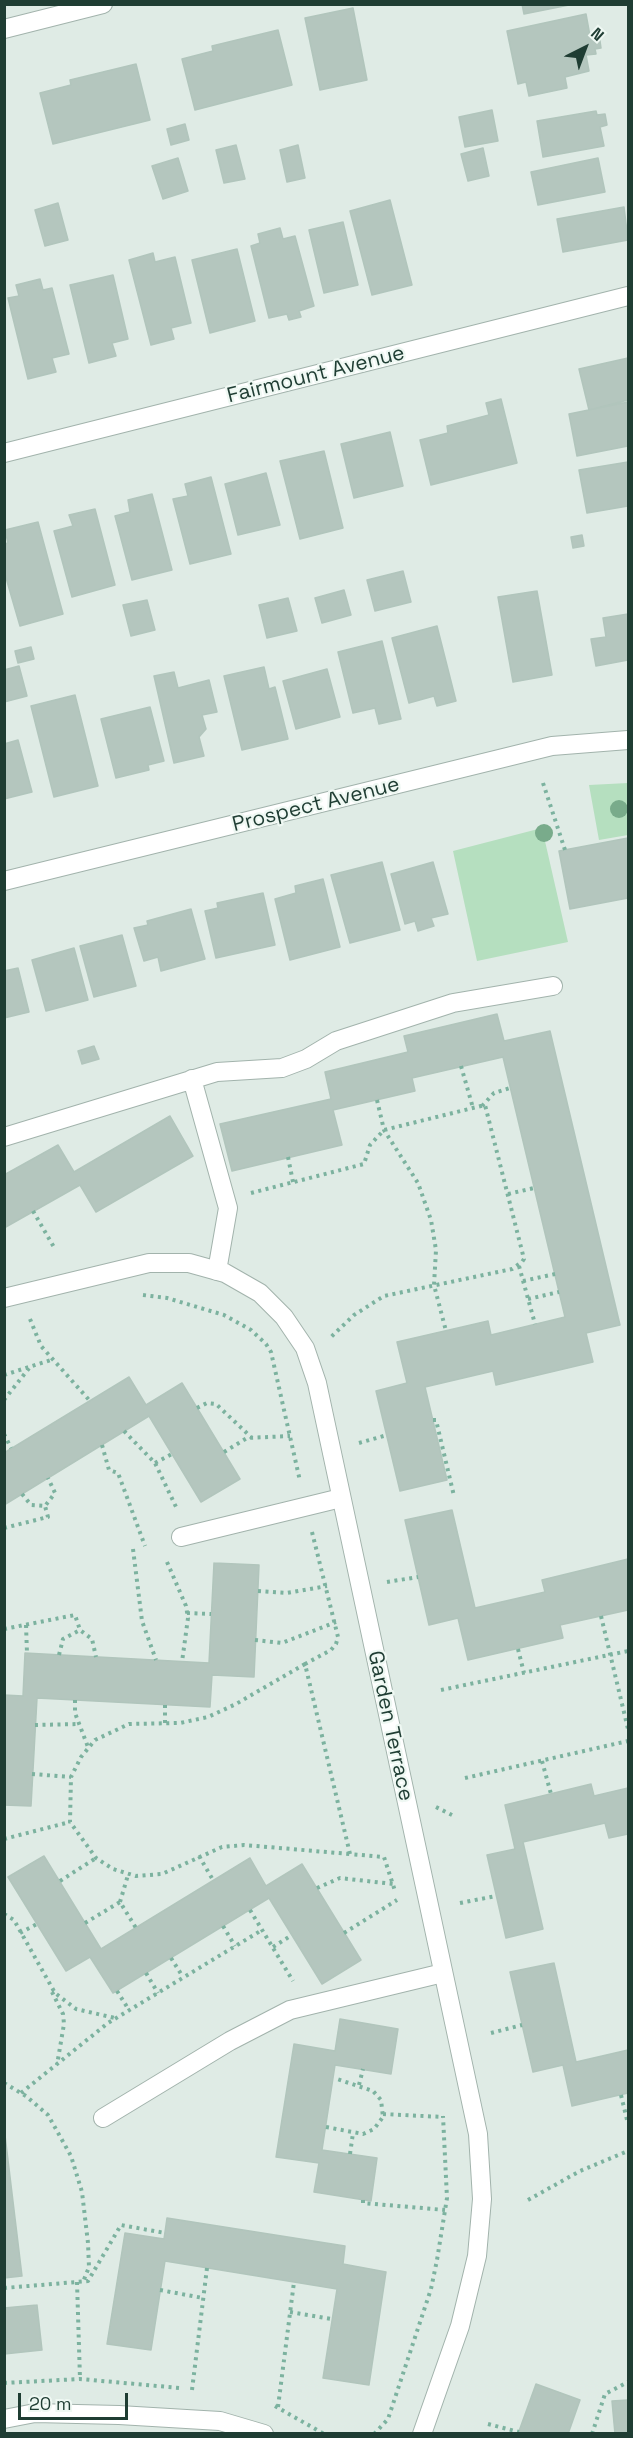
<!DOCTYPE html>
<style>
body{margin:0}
#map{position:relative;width:633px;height:2438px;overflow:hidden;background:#dfebe5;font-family:"Space Grotesk",sans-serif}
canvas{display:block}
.frame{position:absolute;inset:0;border:6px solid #1f3d33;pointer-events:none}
.north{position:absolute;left:555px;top:18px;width:60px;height:60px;-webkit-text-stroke:4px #eff8f3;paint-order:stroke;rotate:42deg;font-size:16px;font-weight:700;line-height:24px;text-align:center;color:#1f3d33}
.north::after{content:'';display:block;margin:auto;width:21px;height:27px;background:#1f3d33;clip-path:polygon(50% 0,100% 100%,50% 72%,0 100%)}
.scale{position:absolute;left:18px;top:2393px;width:110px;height:27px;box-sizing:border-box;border:3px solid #1f3d33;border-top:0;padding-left:8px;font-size:18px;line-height:21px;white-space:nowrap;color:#1f3d33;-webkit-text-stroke:4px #eff8f3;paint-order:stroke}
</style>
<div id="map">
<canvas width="633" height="2438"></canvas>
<div class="frame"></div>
<div class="north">N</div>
<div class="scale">20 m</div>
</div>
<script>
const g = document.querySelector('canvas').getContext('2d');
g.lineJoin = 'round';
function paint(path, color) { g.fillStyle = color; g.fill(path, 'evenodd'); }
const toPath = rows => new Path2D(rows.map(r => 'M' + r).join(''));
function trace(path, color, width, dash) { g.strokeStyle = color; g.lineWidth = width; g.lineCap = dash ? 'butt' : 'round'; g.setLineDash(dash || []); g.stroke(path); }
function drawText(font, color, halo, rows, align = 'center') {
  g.font = font + ' "Space Grotesk",sans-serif'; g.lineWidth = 4.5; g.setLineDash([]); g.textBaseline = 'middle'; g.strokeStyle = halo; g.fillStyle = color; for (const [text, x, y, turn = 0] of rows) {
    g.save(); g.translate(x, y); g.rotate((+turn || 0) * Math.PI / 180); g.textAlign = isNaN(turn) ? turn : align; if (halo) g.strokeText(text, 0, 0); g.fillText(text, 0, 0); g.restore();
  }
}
paint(toPath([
 [628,783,628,835,599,840,589,785],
 [542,828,568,942,477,961,453,851]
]), '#b5dfbf');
const building = toPath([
 [522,4,574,4,524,14,522,4],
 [353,8,367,80,320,90,305,18,353,8],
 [586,14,590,36,599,34,601,48,595,49,596,54,586,55,589,71,565,77,567,88,529,96,526,82,518,84,507,31,586,14],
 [278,30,292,85,195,110,182,59,213,51,212,46,278,30],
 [136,64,150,120,53,144,40,93,71,85,70,80,136,64],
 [492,110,498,141,465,147,459,117,492,110],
 [596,111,597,115,605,114,607,125,600,127,604,146,543,157,537,121,596,111],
 [185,124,189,140,171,145,167,129,185,124],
 [236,145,245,179,224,183,216,150,236,145],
 [298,145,305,178,287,182,280,150,298,145],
 [483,148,489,176,468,181,461,154,483,148],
 [178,158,188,191,163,199,152,166,178,158],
 [598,158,605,192,538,205,531,172,598,158],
 [390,200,412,285,372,295,350,211,390,200],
 [58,203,68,240,45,246,35,210,58,203],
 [624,207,628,240,563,252,557,219,624,207],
 [343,222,358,285,324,293,309,230,343,222],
 [280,228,283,239,295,236,314,306,299,311,301,317,289,320,287,314,269,318,251,246,260,243,258,234,280,228],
 [237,249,255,321,210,333,192,260,237,249],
 [153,253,155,262,175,257,191,323,171,328,174,339,151,345,129,260,153,253],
 [113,275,128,339,112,343,116,356,89,363,70,285,113,275],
 [40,279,43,290,52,288,69,354,52,358,56,372,28,379,8,298,19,296,16,285,40,279],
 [628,358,628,400,589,410,579,369,628,358],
 [501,399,517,463,431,485,420,440,448,433,447,426,489,415,486,403,501,399],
 [628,402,628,446,577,456,569,414,628,402],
 [390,432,403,486,354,498,341,444,390,432],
 [324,451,343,528,300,539,280,461,324,451],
 [628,462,628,506,587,513,579,470,628,462],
 [266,473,280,525,238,535,225,484,266,473],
 [211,477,231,554,190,564,173,499,188,496,185,484,211,477],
 [152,494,172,570,132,580,115,516,130,512,128,500,152,494],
 [95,509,115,585,72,597,54,531,73,526,69,515,95,509],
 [38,522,63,614,20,626,4,571,4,544,8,543,5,530,38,522],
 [582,535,584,546,573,548,571,537,582,535],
 [403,571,411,602,375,611,367,580,403,571],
 [344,590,351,615,322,623,315,598,344,590],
 [537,591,552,675,513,682,498,597,537,591],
 [288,598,297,631,267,638,259,605,288,598],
 [147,600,155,630,131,636,123,605,147,600],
 [628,614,628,660,596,666,591,639,606,637,603,618,628,614],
 [437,626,456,701,437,706,434,696,409,703,392,638,437,626],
 [382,641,401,719,379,724,375,708,353,713,338,652,382,641],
 [31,647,34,659,18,663,15,651,31,647],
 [19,666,27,696,4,702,4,670,19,666],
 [264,667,269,689,275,687,288,739,242,750,224,676,264,667],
 [327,669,340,717,296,729,283,681,327,669],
 [174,672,178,688,209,680,217,712,202,715,206,729,199,737,204,756,174,763,154,676,174,672],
 [75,695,98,786,54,797,31,706,75,695],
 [150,707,164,761,148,765,149,770,116,778,101,719,150,707],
 [18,740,32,792,4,799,4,744,18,740],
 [628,838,628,898,570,909,559,851,628,838],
 [382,862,400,930,350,943,331,875,382,862],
 [433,862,448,914,431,918,434,926,418,931,415,921,405,924,391,874,433,862],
 [323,879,340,947,290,960,275,899,296,893,295,886,323,879],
 [263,893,275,945,216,958,205,911,218,908,217,903,263,893],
 [191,909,205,959,161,971,158,957,144,961,134,928,148,925,147,921,191,909],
 [122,935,136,986,94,997,80,946,122,935],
 [74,948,88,1000,46,1011,32,960,74,948],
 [18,968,29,1012,4,1018,4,971,18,968],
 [497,1014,504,1041,550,1031,620,1325,586,1333,593,1362,496,1385,493,1371,425,1387,447,1480,400,1491,376,1391,407,1383,397,1342,488,1321,491,1335,565,1317,503,1057,412,1078,415,1091,333,1110,342,1145,232,1171,220,1124,331,1099,325,1072,408,1052,404,1036,497,1014],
 [94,1046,99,1059,82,1064,78,1051,94,1046],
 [170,1116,193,1156,96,1212,80,1185,4,1228,4,1175,58,1145,74,1172,170,1116],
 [129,1377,146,1405,182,1383,240,1479,201,1502,149,1416,4,1505,4,1453,129,1377],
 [452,1510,475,1608,545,1592,542,1580,628,1559,628,1610,560,1625,563,1638,468,1660,458,1618,429,1625,405,1520,452,1510],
 [214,1563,259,1565,254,1677,212,1675,210,1707,37,1698,31,1806,4,1805,4,1695,23,1696,25,1653,209,1663,214,1563],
 [591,1784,594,1796,628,1788,628,1834,609,1838,605,1823,523,1842,543,1929,506,1938,487,1855,515,1849,505,1805,591,1784],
 [44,1856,101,1949,250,1858,266,1886,302,1864,361,1960,322,1984,269,1898,113,1993,90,1957,66,1971,8,1877,44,1856],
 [554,1963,576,2062,628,2050,628,2093,572,2106,563,2065,533,2072,510,1972,554,1963],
 [340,2019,398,2029,391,2074,335,2065,322,2150,377,2158,371,2201,314,2192,319,2163,276,2157,294,2044,335,2051,340,2019],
 [4,2127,22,2276,4,2278,4,2127],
 [167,2218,345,2246,343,2264,386,2272,369,2385,323,2378,337,2289,165,2261,151,2350,107,2344,125,2233,164,2239,167,2218],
 [37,2305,42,2350,4,2354,4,2308,37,2305],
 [536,2384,580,2400,568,2434,518,2434,536,2384],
 [628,2400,628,2434,615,2434,612,2401,628,2400]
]);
paint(building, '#b4c6be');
trace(building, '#b1c5bc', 1.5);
const lane = toPath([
 [192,1079,228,1208,217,1271],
 [4,1137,217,1072,282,1068,306,1059,336,1041,453,1003,553,986],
 [181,1537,341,1498],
 [103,2118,230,2041,290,2010,443,1973]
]);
const street = toPath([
 [4,29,103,4],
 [4,453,628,296],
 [4,881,552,746,628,740],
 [4,1298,149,1263,189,1263,225,1273,260,1293,284,1317,305,1348,317,1383,478,2134,482,2199,477,2256,460,2326,422,2434],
 [4,2419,35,2413,119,2415,220,2421,264,2434]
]);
trace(lane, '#a2b3ac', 20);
trace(street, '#a2b3ac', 20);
trace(toPath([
 [543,783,565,850],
 [461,1066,473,1108],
 [377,1100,384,1130,418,1183,431,1220,436,1250,434,1285,446,1331],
 [482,1106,494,1093,510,1088],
 [288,1157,293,1182],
 [251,1193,364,1164,370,1145,384,1130,485,1105,524,1259,522,1262,512,1269,384,1296,354,1315,331,1337],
 [508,1194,534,1188],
 [33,1211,55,1249],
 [519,1266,535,1324],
 [523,1281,555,1274],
 [143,1295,167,1298,224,1315,251,1330,266,1344,271,1352,300,1481],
 [528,1299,559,1292],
 [30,1319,41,1346,90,1401],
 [4,1375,51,1360],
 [4,1400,30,1367],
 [197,1408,207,1403,216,1404,252,1438],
 [433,1420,436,1420,454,1496],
 [124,1431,155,1463,177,1509],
 [4,1434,11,1448],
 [359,1443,387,1435],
 [102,1445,109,1470,118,1473,145,1546],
 [224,1452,247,1438,290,1436],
 [155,1463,172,1454],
 [22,1494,31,1505,45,1506,55,1493,48,1478],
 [4,1528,48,1517,45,1506],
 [312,1532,338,1637,336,1644,331,1650,305,1664,350,1854,384,1857,395,1891],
 [133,1549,142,1621,156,1660],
 [167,1562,186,1606,188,1618,182,1662],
 [387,1582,418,1577],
 [258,1591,287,1593,327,1586],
 [187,1613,211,1614],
 [601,1616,628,1729],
 [26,1625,27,1653],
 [4,1629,75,1615,80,1630],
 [255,1640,282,1643,336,1622],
 [518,1649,524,1673],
 [59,1655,63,1639,80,1630,92,1639,96,1657],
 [305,1664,236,1704,208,1717,180,1723,129,1724,95,1740,81,1757,71,1777,70,1822,96,1858,113,1869,136,1876,162,1874,222,1847,244,1845,350,1854],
 [441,1690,628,1651],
 [75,1700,75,1713,88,1747],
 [165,1705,165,1724],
 [35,1725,79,1724],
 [542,1761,551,1794],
 [32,1774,71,1777],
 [465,1778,628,1741],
 [436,1807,452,1815],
 [4,1839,70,1822],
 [199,1856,213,1880],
 [60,1881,96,1858],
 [317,1888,340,1878,393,1884],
 [120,1902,128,1875],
 [460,1903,496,1896],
 [250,1910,293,1981],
 [4,1914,14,1920,55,1993,76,2009,115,2018],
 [85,1923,120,1902,136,1928],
 [223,1926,235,1946],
 [20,1933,37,1924],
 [344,1933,397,1900],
 [273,1947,292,1935],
 [171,1958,183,1977],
 [146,1973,158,1993],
 [117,1991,129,2010],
 [52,1992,63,2014,64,2024,57,2065],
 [491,2033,522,2025],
 [4,2083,26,2096,48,2115,71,2156,82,2192,88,2243,89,2267,83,2282],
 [359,2085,363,2069],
 [21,2093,108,2023,262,1930],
 [621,2095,628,2124],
 [383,2114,443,2117],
 [326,2127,363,2134,374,2129,383,2117,381,2100,373,2091,334,2078],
 [350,2154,353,2133],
 [363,2200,363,2203,445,2210],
 [528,2200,580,2171,628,2151],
 [77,2282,80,2379],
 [4,2288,88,2281,121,2225,165,2233],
 [160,2290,203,2298],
 [290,2312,332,2319],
 [4,2383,80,2379,180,2388],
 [192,2390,207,2268],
 [275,2406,324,2434],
 [278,2407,294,2282],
 [488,2424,519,2432],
 [374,2434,388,2419,431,2289,437,2260,447,2198,443,2116],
 [592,2434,605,2394,628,2382]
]), '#7cb29f', 4, [3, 4.5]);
trace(lane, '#fff', 18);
trace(street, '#fff', 18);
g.fillStyle = '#79ab8b';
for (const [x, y] of [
 [619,809],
 [544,833]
]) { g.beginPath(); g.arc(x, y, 9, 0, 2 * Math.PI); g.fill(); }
drawText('21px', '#1f3d33', '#eff8f3', [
 ["Fairmount Avenue",316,375,-14],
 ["Prospect Avenue",316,805,-14],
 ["Garden Terrace",390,1726,78]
]);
</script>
